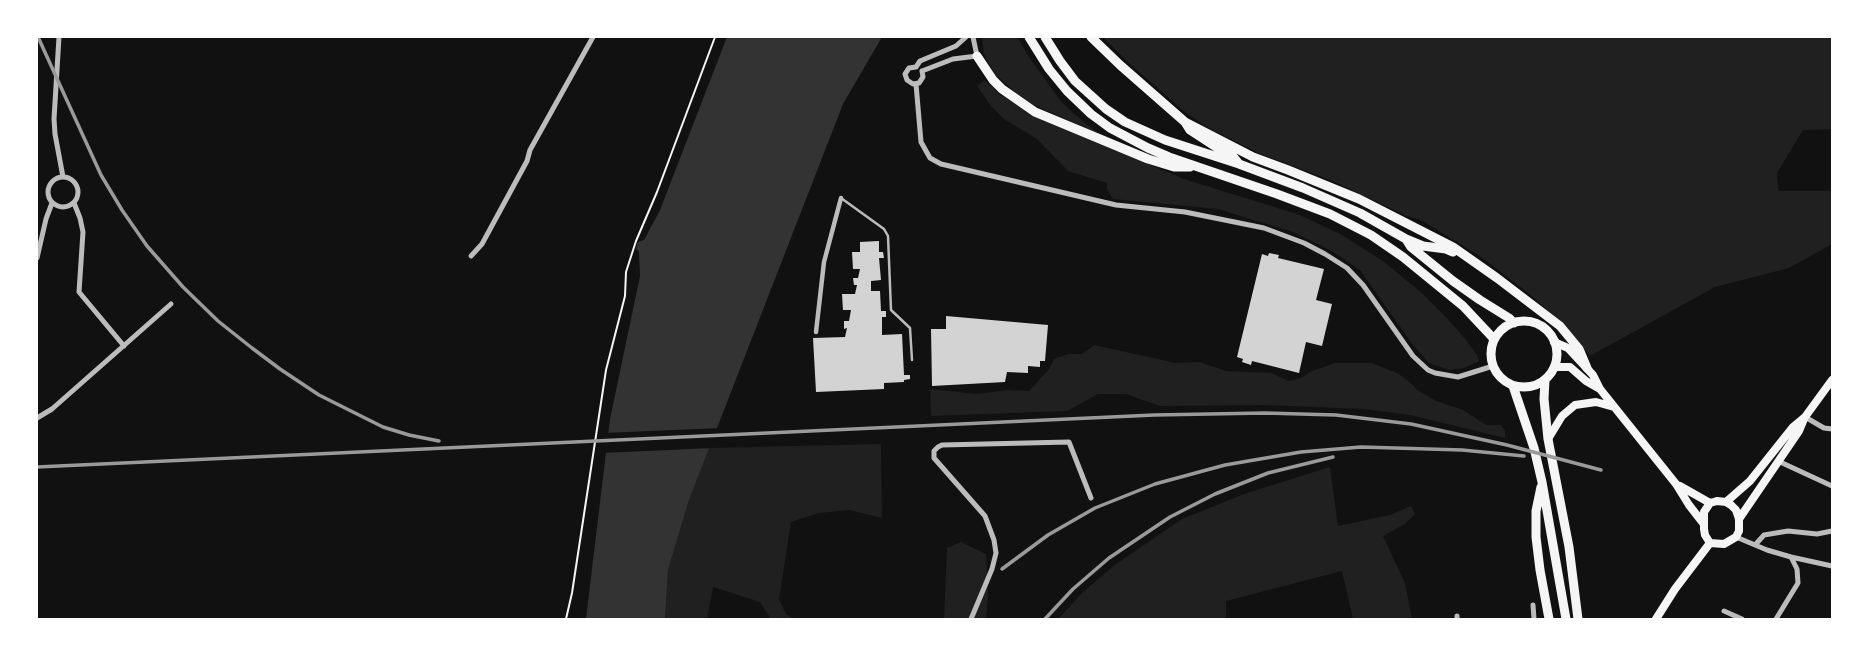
<!DOCTYPE html>
<style>
body{margin:0}
#map{position:relative;width:1869px;height:656px;overflow:hidden;background:#111;font-family:Roboto,sans-serif}
canvas{display:block}
.frame{position:absolute;inset:0;border:38px solid #fff;pointer-events:none}
</style>
<div id="map">
<canvas width="1869" height="656"></canvas>
<div class="frame"></div>
</div>
<script>
const g = document.querySelector('canvas').getContext('2d');
g.lineJoin = 'round';
function paint(path, color) { g.fillStyle = color; g.fill(path, 'evenodd'); }
const toPath = rows => new Path2D(rows.map(r => 'M' + r).join(''));
function trace(path, color, width, dash) { g.strokeStyle = color; g.lineWidth = width; g.lineCap = dash ? 'butt' : 'round'; g.setLineDash(dash || []); g.stroke(path); }
paint(toPath([
 [982,37,1017,37,1031,60,1060,100,1073,113,1098,133,1034,105,1016,93,996,75,991,67,984,54],
 [1103,37,1832,37,1832,129,1803,130,1777,173,1778,191,1832,191,1832,244,1789,268,1715,287,1590,356,1572,334,1533,297,1483,258,1421,220,1407,216,1333,181,1261,154,1205,126,1184,111,1130,64],
 [985,80,1000,95,1047,122,1184,179,1300,215,1342,235,1383,261,1423,294,1447,318,1467,341,1477,355,1479,361,1464,368,1449,370,1429,363,1413,345,1360,270,1332,251,1293,232,1218,209,1113,199,1107,189,1107,183,1068,171,1037,139,1004,119,991,106,977,86],
 [1094,345,1176,363,1199,362,1226,371,1271,373,1289,381,1301,378,1312,371,1335,363,1372,363,1399,374,1413,385,1417,390,1436,401,1463,410,1486,425,1501,425,1505,431,1505,438,1410,415,1364,409,1265,405,1160,406,1126,394,1098,394,1067,411,931,416,930,389,977,394,1008,390,1029,391,1049,369,1054,359,1068,354,1082,354],
 [881,444,882,518,849,510,819,513,791,522,779,599,786,614,794,619,771,619,760,602,713,587,707,619,665,619,668,570,689,500,709,448],
 [1330,467,1338,526,1390,515,1411,506,1415,514,1405,524,1383,536,1405,583,1412,619,1353,619,1342,571,1226,601,1226,619,1058,619,1083,592,1116,564,1182,519,1244,494],
 [961,542,986,554,988,598,986,619,944,619,947,548]
]), '#202020');
paint(toPath([
 [727,37,882,37,843,104,689,500,668,570,665,619,586,619,610,419,640,276,639,252,636,248,638,242,644,240,660,210]
]), '#333');
paint(toPath([
 [721,428,713,448,602,453,604,433]
]), '#111');
paint(toPath([
 [879,241,879,252,883,252,884,258,879,258,881,280,871,281,871,291,880,291,881,311,886,311,886,317,882,317,882,335,902,334,904,375,910,375,910,379,904,380,904,382,884,383,884,389,816,392,813,338,845,337,847,328,844,329,844,321,849,321,851,310,843,310,842,294,855,294,857,285,854,285,853,278,858,278,860,269,853,269,852,252,860,252,860,242],
 [1269,253,1279,255,1278,258,1324,269,1316,300,1332,304,1322,346,1306,342,1299,373,1252,361,1251,365,1242,362,1243,359,1237,357,1262,254,1268,256],
 [946,316,1048,325,1045,361,1040,361,1040,367,1028,366,1028,373,1007,372,1005,382,932,386,931,329,946,329]
]), '#d3d3d3');
trace(toPath([
 [566,619,572,593,606,370,625,296,626,272,636,241,657,192,715,37]
]), '#f5f5f5', 2);
trace(toPath([
 [841,198,884,229,888,236,891,310,910,328,912,360]
]), '#bcbcbc', 2.5);
trace(toPath([
 [816,332,824,262,841,198]
]), '#bcbcbc', 4.5);
trace(toPath([
 [59,37,54,119,55,134,63,177],
 [922,71,923,77,919,83,913,84,907,80,905,74,909,68,916,67,920,61,956,46,966,37],
 [922,71,953,59,977,56,973,37],
 [916,84,921,142,930,158,941,164,1116,205,1185,212,1264,228,1304,243,1325,254,1347,268,1363,285,1413,356,1428,370,1435,373,1458,377,1493,366],
 '48 192a15 15 0 1 1 30 0a15 15 0 1 1-30 0Z',
 [74,203,80,218,83,232,79,292,124,346],
 [471,256,482,244,527,161,530,150,593,37],
 [37,258,46,219,52,203],
 [1805,417,1824,428,1832,429],
 [37,418,52,409,171,304],
 [1778,461,1832,486],
 [1736,537,1767,550,1791,557,1832,566],
 [1755,545,1764,535,1788,531,1817,534,1832,531],
 [1533,605,1534,619],
 [1724,611,1742,619],
 [1457,616,1457,619],
 [971,619,992,569,996,553,994,540,985,516,934,458,934,451,938,447,942,445,1069,442,1091,498],
 [1776,619,1798,583,1797,569,1791,557]
]), '#bcbcbc', 5);
trace(toPath([
 [1554,342,1568,348,1593,375,1600,389,1676,484,1689,505,1703,523],
 [1554,367,1570,367,1586,381,1600,389],
 [1548,439,1562,416,1575,405,1596,402,1614,407],
 [1680,486,1710,503],
 [1717,501,1726,502,1731,505,1736,510,1739,519,1739,531,1736,537,1724,544,1710,543,1705,535,1704,529,1704,512,1710,503,1717,501],
 [1726,502,1750,481,1793,427,1805,417,1832,380],
 [1739,519,1799,431,1804,419],
 [1656,619,1675,589,1710,543]
]), '#f5f5f5', 8);
trace(toPath([
 [1029,37,1049,69,1067,91,1091,114,1110,128,1148,148,1169,157,1277,194,1330,214,1371,235,1403,257,1463,306,1494,339],
 [1045,37,1060,61,1075,81,1106,109,1125,122,1165,140,1239,164,1303,188,1360,213,1406,239,1411,247,1453,281,1480,300,1509,318,1514,323],
 [1091,37,1120,65,1185,122,1190,130,1216,147,1232,155,1239,164],
 [977,56,993,80,1002,89,1035,112,1148,159,1174,167,1190,167],
 [1185,122,1253,157,1288,170,1359,199,1453,247,1497,278,1560,326,1579,349,1587,368],
 [1406,239,1423,246,1446,249,1453,252],
 '1491 354a33 33 0 1 1 66 0a33 33 0 1 1-66 0Z',
 [1545,380,1544,399,1548,439,1569,547,1578,619],
 [1513,386,1534,448,1542,482,1566,619],
 [1541,487,1536,511,1536,537,1540,570,1549,619]
]), '#f5f5f5', 9);
trace(toPath([
 [38,37,101,175,122,210,147,246,183,287,218,321,252,348,280,369,319,395,383,427,409,435,439,441],
 [37,467,1154,415,1265,413,1336,415,1411,424,1507,445,1601,470],
 [1002,569,1048,535,1095,508,1155,484,1225,465,1301,452,1361,447,1462,450,1524,456],
 [1045,619,1073,589,1109,558,1170,517,1215,494,1268,473,1333,457]
]), '#9a9a9a', 3.5);
</script>
